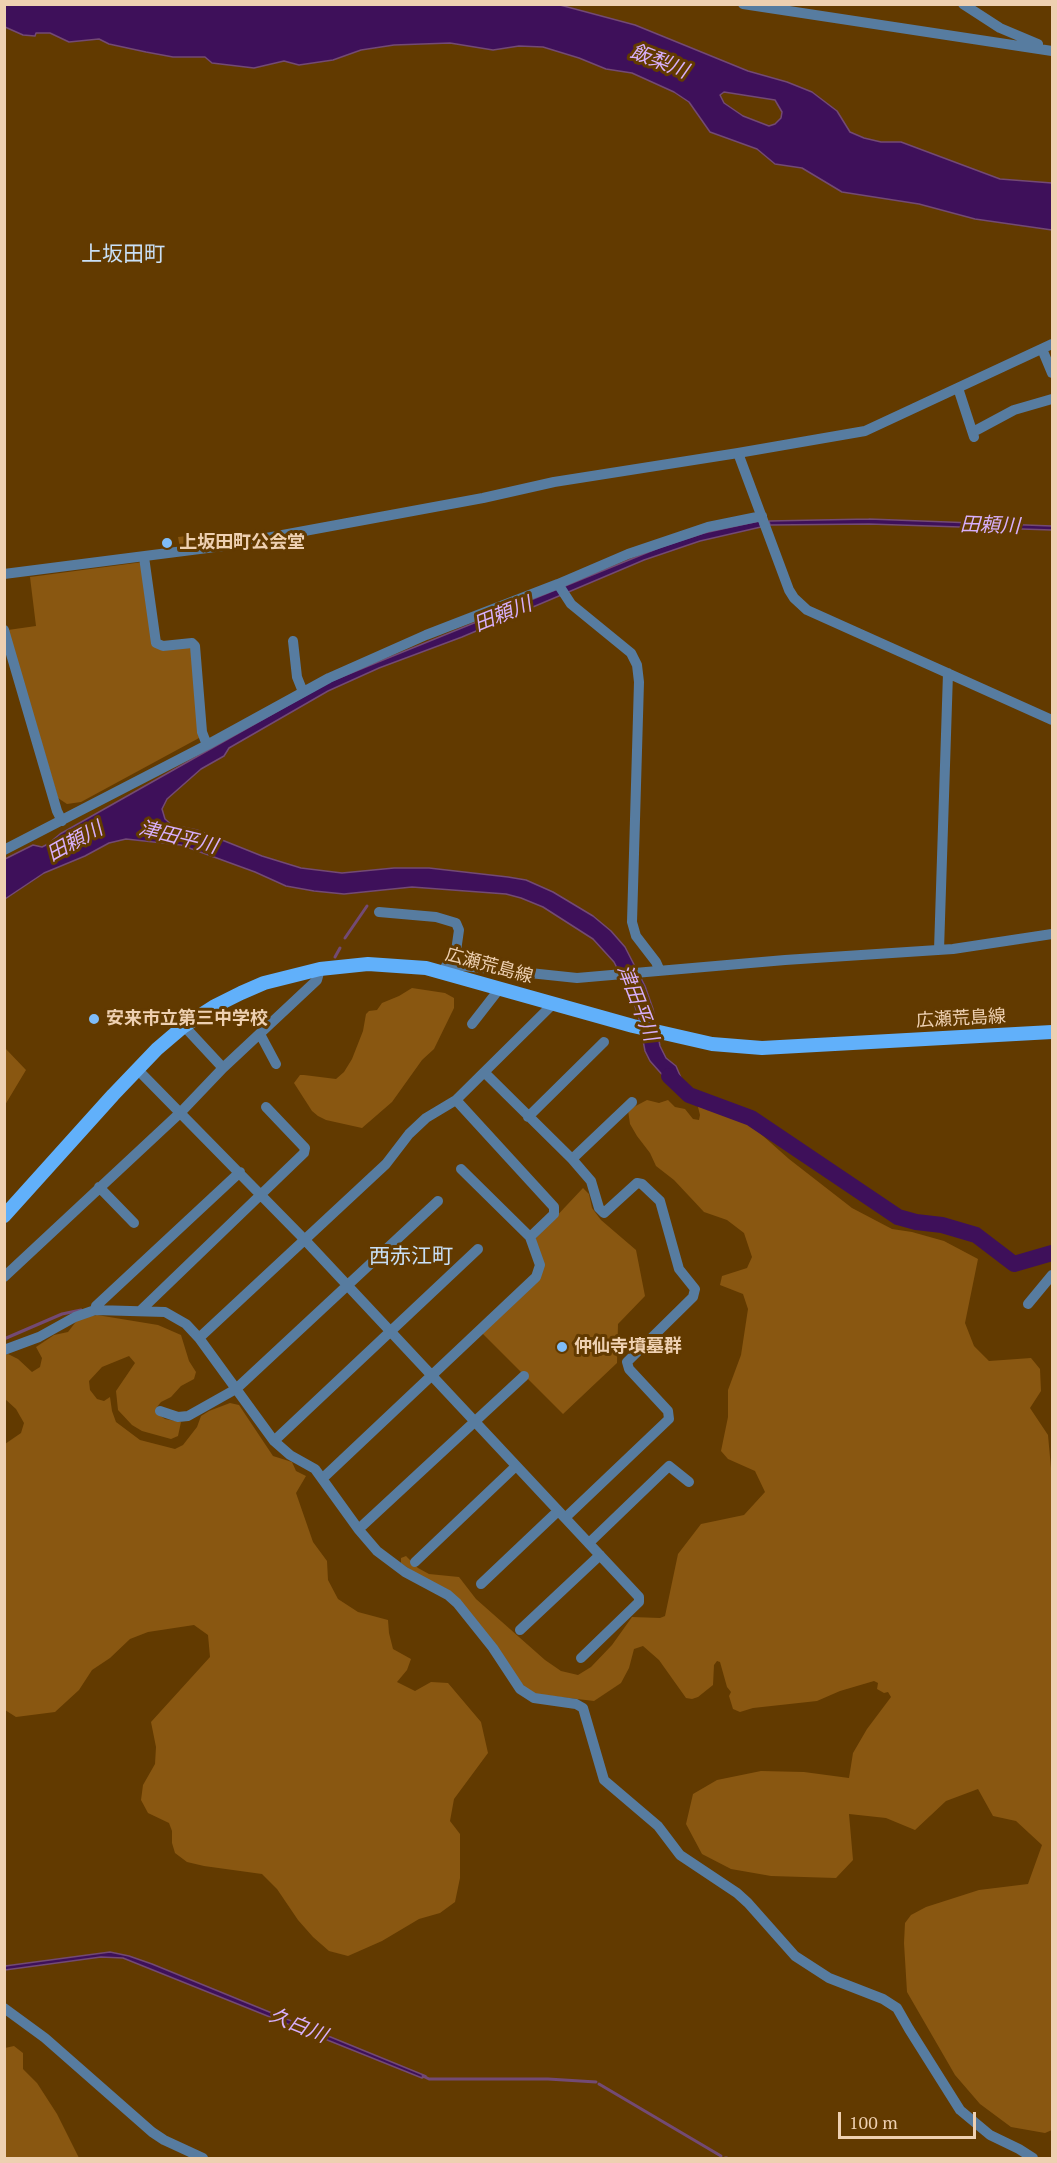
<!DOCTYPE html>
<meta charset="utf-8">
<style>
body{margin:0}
#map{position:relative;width:1057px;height:2163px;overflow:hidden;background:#623a00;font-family:"PT Serif",serif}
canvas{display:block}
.frame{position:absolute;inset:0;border:6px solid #eed0b1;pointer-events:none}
.scale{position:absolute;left:838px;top:2112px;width:138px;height:27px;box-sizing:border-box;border:3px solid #eed0b1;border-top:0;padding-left:8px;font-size:18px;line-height:21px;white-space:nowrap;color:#eed0b1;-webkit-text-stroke:4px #623a00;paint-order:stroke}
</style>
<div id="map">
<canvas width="1057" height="2163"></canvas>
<div class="frame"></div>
<div class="scale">100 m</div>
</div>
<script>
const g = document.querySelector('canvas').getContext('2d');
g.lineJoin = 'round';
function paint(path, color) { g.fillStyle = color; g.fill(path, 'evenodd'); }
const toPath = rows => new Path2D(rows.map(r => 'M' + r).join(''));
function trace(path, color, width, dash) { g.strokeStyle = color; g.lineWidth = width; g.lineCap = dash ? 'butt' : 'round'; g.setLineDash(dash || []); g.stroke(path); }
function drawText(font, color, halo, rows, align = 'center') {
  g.font = font + ' "PT Serif","Noto Sans JP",serif'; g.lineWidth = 6; g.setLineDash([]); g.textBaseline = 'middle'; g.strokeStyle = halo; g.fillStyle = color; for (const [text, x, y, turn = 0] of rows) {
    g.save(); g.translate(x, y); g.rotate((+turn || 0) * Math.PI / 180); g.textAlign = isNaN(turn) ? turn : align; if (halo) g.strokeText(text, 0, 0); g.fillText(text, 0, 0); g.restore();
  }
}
paint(toPath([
 [205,534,207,544,180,548,178,537],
 [143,562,154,646,189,645,193,649,199,738,81,802,67,804,58,798,8,630,36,626,30,577],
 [412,988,445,993,454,998,454,1008,434,1049,422,1060,392,1102,362,1128,326,1120,318,1116,312,1111,294,1083,300,1075,304,1075,336,1079,344,1072,352,1059,363,1031,366,1014,369,1011,377,1010,382,1003,399,996],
 [5,1048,26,1070,5,1105,4,1105],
 [647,1100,659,1103,668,1100,675,1107,685,1109,693,1119,699,1120,700,1115,698,1107,699,1103,715,1108,753,1127,789,1159,852,1208,892,1229,912,1232,944,1241,978,1259,965,1323,974,1346,989,1361,1031,1358,1040,1369,1041,1391,1030,1408,1048,1435,1052,1479,1052,2130,1045,2133,1011,2127,980,2104,955,2075,907,1992,904,1943,905,1923,911,1915,926,1907,979,1890,1028,1884,1042,1845,1016,1821,993,1816,978,1789,946,1801,915,1830,886,1818,849,1814,853,1860,836,1878,771,1876,731,1869,702,1854,686,1824,693,1794,717,1780,761,1771,804,1772,849,1778,853,1753,867,1729,891,1697,888,1692,884,1693,877,1689,878,1683,874,1681,840,1691,817,1701,753,1708,740,1712,733,1709,729,1696,731,1692,727,1687,720,1662,717,1661,714,1665,713,1685,698,1697,692,1699,686,1698,659,1660,643,1646,634,1649,629,1668,621,1683,594,1701,535,1694,524,1687,492,1641,425,1580,401,1563,401,1558,406,1556,418,1568,429,1574,459,1577,476,1599,545,1660,561,1671,578,1675,591,1667,612,1645,632,1617,660,1618,665,1616,678,1554,701,1524,744,1515,765,1492,755,1471,728,1459,721,1451,728,1417,728,1390,741,1355,748,1309,743,1294,720,1285,722,1276,747,1268,752,1257,744,1233,727,1220,704,1212,674,1180,656,1166,650,1153,637,1136,630,1124,628,1110],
 [583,1188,589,1194,592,1208,601,1220,636,1250,645,1296,618,1324,617,1363,563,1414,482,1333,538,1279,535,1239],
 [97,1315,158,1325,181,1335,189,1361,196,1372,194,1379,181,1386,171,1397,161,1402,157,1407,156,1413,165,1419,181,1422,178,1436,171,1439,142,1431,132,1425,118,1410,116,1391,135,1363,129,1356,102,1367,89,1381,90,1390,97,1399,104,1401,110,1397,112,1411,116,1422,140,1440,175,1449,183,1445,197,1427,201,1416,209,1411,230,1403,239,1405,273,1456,292,1462,296,1471,306,1476,296,1493,313,1542,327,1561,328,1580,338,1599,358,1612,388,1620,389,1633,393,1649,411,1659,407,1670,397,1682,415,1691,431,1682,448,1683,481,1722,488,1753,454,1799,450,1821,460,1834,460,1878,455,1902,440,1913,419,1919,382,1941,348,1956,329,1951,313,1937,298,1920,277,1889,262,1874,204,1866,187,1862,175,1853,172,1843,172,1831,169,1823,148,1813,141,1800,143,1785,155,1764,156,1747,151,1722,210,1657,208,1635,194,1625,148,1632,130,1639,110,1658,92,1670,79,1690,55,1712,16,1717,5,1710,5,1444,21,1433,24,1423,16,1409,5,1399,5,1355,8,1354,18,1359,32,1372,40,1367,42,1358,36,1347,54,1335,68,1332,78,1319],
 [14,2046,23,2053,23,2069,37,2083,57,2114,79,2158,5,2158,5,2048]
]), '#895711');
const water = toPath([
 [5,4,560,5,635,25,748,71,787,82,812,92,837,111,850,132,864,138,881,142,901,142,1000,179,1052,183,1052,230,975,219,919,204,842,192,802,168,775,164,757,149,710,132,689,102,674,92,632,73,606,69,579,58,543,47,519,46,493,50,450,43,394,45,361,50,333,60,299,65,284,61,254,68,212,63,205,57,173,57,146,52,109,44,99,39,69,42,50,33,36,33,35,36,23,35,5,27,5,4],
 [724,92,775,100,782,112,781,118,775,124,769,126,743,116,724,103,720,95,724,92],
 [869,519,1052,526,1052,530,869,524,770,525,769,521,869,519],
 [759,521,761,527,700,541,644,560,462,637,379,668,328,691,229,748,224,756,201,769,167,799,162,809,165,819,172,825,197,830,262,856,301,868,342,873,394,868,429,868,508,877,526,880,553,892,593,916,611,931,625,947,645,986,653,1009,660,1046,666,1058,676,1066,687,1092,674,1088,650,1061,645,1051,639,1019,632,997,614,962,593,939,543,907,521,898,506,894,412,887,344,894,314,891,286,886,255,872,181,845,126,839,109,843,85,856,44,873,5,899,5,859,33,845,42,847,48,844,60,834,329,682,661,547,704,533,759,521],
 [110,1952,129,1956,152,1964,426,2076,422,2078,123,1958,101,1957,5,1970,5,1966,110,1952]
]);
paint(water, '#3e105a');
trace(water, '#734a74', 1.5);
trace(toPath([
 [345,938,367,906],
 [335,957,340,948],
 [4,1339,62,1314,81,1310],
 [423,2076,429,2079,548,2079,596,2082],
 [599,2084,721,2156],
 [725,2158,727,2158]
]), '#734a74', 3);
trace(toPath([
 [669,1076,689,1095,751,1118,898,1217,916,1222,942,1225,976,1235,1014,1264,1052,1253]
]), '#3e105a', 16);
trace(toPath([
 [743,4,1052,51],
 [963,4,1000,28,1038,44],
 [1042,349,1052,373],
 [958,388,974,437],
 [973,432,1014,410,1052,399],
 [738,453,789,590,794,598,807,610,1052,720],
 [144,557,156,643,163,646,192,643,195,646,202,732,207,745],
 [4,574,223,546,483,498,554,482,738,453,865,431,1052,344],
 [558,584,571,604,631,653,637,665,639,682,632,922,636,936,656,962,660,971],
 [4,630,57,811,62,821],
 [293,641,297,677,303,692],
 [4,850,207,745,329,678,426,635,558,584,628,554,708,527,762,516],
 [379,912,436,917,456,923,459,930,454,965],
 [939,950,948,673],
 [443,972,446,966,454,965,577,978,785,960,953,949,1052,934],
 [472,1024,500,988],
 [184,1026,223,1068],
 [260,1034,276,1064],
 [138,1070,304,1239,639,1597,639,1602,581,1658],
 [485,1073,572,1159,591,1181,599,1208,604,1213,637,1183,642,1184,660,1201,679,1269,695,1289,693,1297,627,1362,629,1369,668,1411,669,1419,565,1518],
 [528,1117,604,1042],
 [572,1159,632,1102],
 [461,1169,530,1237],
 [99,1187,134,1223],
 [4,1277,181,1112,223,1068,317,980,320,969],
 [1028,1304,1052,1275],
 [95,1310,96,1306,240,1172],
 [140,1311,304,1153,305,1148,266,1107],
 [199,1338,386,1164,409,1134,426,1118,456,1100,554,1003],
 [4,1350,39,1337,75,1317,95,1310,165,1312,186,1324,199,1338,274,1441,290,1455,315,1469,359,1530,377,1551,405,1572,448,1595,457,1603,493,1648,520,1689,534,1698,576,1704,583,1708,604,1780,658,1826,680,1855,737,1893,748,1903,795,1956,829,1978,883,1999,897,2008,909,2029,960,2110,990,2135,1019,2149,1033,2158],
 [160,1411,178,1417,188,1416,236,1389,438,1201],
 [274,1441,478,1249],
 [323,1478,536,1277,540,1265,530,1237,554,1214,554,1207,456,1100],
 [362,1526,524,1376],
 [589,1543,669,1466,689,1482],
 [415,1562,516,1466],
 [481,1584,558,1511],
 [520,1630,600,1555],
 [4,2008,45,2038,152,2132,164,2140,203,2158]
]), '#577ca0', 10);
trace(toPath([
 [4,1216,113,1095,157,1049,184,1026,215,1006,241,993,264,983,320,969,368,964,426,968,633,1026,712,1044,762,1048,1052,1032]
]), '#61b0fa', 14);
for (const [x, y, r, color] of [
 [167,543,6,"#7fbdf9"],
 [94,1019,6,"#7fbdf9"],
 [562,1347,6,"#7fbdf9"]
]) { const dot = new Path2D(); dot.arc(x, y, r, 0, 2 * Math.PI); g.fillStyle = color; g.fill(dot); trace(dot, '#623a00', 2); }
drawText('bold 18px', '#eed0b1', '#623a00', [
 ["上坂田町公会堂",179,543],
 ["安来市立第三中学校",106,1019],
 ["仲仙寺墳墓群",574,1347]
], 'left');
drawText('18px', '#eed0b1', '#623a00', [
 ["広瀬荒島線",489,966,15],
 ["広瀬荒島線",961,1019,-3]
]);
drawText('italic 20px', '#d7affa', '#623a00', [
 ["飯梨川",659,62,21],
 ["田頼川",990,526,2],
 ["田頼川",503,615,-22],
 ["津田平川",178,838,14],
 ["田頼川",75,842,-29],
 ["津田平川",637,1003,69],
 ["久白川",298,2026,22]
]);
drawText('21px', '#c9e0f7', '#623a00', [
 ["上坂田町",123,255],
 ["西赤江町",411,1257]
]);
</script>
